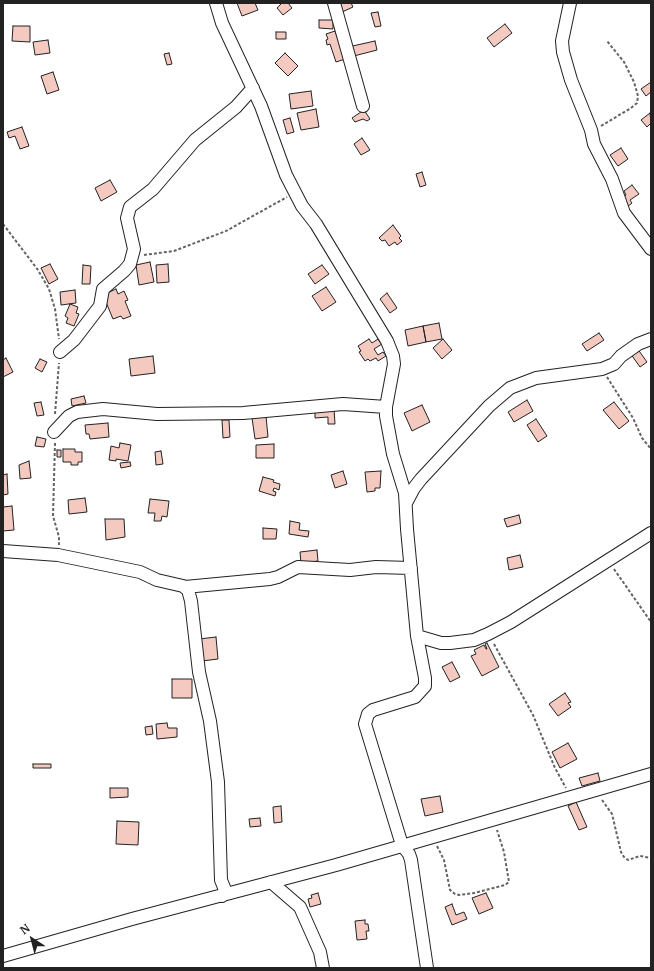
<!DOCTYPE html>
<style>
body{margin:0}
#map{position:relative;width:654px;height:971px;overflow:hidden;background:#fff;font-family:Merriweather,serif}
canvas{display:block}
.frame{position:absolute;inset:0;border:4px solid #222;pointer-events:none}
.north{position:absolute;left:12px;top:919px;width:40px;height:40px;-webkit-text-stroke:3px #fff;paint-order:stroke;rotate:324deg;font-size:11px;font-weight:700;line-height:16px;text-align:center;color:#222}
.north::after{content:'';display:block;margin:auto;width:14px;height:18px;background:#222;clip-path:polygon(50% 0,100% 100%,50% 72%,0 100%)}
</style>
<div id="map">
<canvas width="654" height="971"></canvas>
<div class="frame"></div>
<div class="north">N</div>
</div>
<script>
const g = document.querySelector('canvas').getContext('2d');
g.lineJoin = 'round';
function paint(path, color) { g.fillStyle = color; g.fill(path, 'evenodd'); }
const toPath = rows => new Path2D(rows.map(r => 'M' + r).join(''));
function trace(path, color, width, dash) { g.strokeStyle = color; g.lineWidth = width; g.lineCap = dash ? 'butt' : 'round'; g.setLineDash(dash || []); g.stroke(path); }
const building = toPath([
 [237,3,255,3,258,10,242,16,237,3],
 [282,3,288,3,292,8,283,15,277,8,282,3],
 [338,3,351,3,353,7,342,12,338,3],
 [378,12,381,26,375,27,371,13,378,12],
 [319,20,333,20,333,29,319,28,319,20],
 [505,24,512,33,494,47,487,38,505,24],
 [13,26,30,26,30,42,12,41,13,26],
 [335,31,345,59,336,62,330,44,327,45,326,40,328,39,326,34,335,31],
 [276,32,286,32,286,39,276,39,276,32],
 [48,40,50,53,35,55,33,42,48,40],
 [375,41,377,50,350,57,348,47,375,41],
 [169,53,172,64,167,65,164,54,169,53],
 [285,53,298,66,288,76,275,63,285,53],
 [53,72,59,90,47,94,41,76,53,72],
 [651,82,651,92,646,96,641,89,651,82],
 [311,91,313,106,291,109,289,94,311,91],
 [316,109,319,127,301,130,297,113,316,109],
 [364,110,370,119,367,121,363,119,355,122,352,118,364,110],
 [650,113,651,123,647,127,641,120,650,113],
 [290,118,294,132,287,134,283,120,290,118],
 [22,127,29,146,20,149,15,136,9,138,7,132,22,127],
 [362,138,370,150,361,155,354,144,362,138],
 [621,148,628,159,618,166,610,155,621,148],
 [422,172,426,185,420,187,416,174,422,172],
 [110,180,117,192,101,201,95,188,110,180],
 [632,185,639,194,630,200,632,203,627,207,620,199,626,195,624,191,632,185],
 [393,225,401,236,399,238,402,241,397,245,395,242,389,246,385,240,382,241,379,238,393,225],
 [150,262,154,282,139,285,136,265,150,262],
 [50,264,58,279,49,284,41,268,50,264],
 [168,264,169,282,157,283,156,265,168,264],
 [83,265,91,266,90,284,82,284,83,265],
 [322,265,329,274,315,284,308,274,322,265],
 [326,287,336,302,322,311,312,296,326,287],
 [116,289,118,294,124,291,128,300,125,301,131,316,123,319,121,316,113,319,103,295,116,289],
 [75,290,76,303,61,305,60,292,75,290],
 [387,293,397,308,390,313,380,299,387,293],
 [70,304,78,307,76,313,79,314,74,326,66,323,68,318,65,316,70,304],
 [439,323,442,339,426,342,423,326,439,323],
 [423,326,426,342,408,346,405,330,423,326],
 [599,333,604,340,587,351,582,344,599,333],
 [369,339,372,343,378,339,382,344,374,349,378,355,383,352,386,356,378,361,376,358,370,361,368,359,365,361,359,352,361,351,358,346,369,339],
 [443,339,452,350,442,359,433,348,443,339],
 [637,348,647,362,640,367,630,353,637,348],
 [153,356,155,373,131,376,129,359,153,356],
 [6,358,13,372,3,377,3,360,6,358],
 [40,359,47,362,42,372,35,368,40,359],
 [84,396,86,403,72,406,71,399,84,396],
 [527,400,533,411,514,422,508,412,527,400],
 [41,402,44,415,37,416,34,403,41,402],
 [614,402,629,421,619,429,603,410,614,402],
 [422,405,430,422,412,431,404,413,422,405],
 [334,409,335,424,328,424,328,417,315,418,315,410,334,409],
 [266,416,268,437,255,439,252,418,266,416],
 [536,419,547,436,538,442,527,425,536,419],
 [222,420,229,420,230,437,223,438,222,420],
 [108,423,109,437,90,439,89,434,86,434,85,425,108,423],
 [37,437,46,439,44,447,35,446,37,437],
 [120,443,131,445,128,461,116,459,116,461,109,460,111,446,119,448,120,443],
 [274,444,274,458,256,458,256,445,274,444],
 [63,449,75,449,75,452,82,452,82,462,78,462,78,465,71,465,71,462,63,462,63,449],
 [57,450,61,450,61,457,57,457,57,450],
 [161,451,163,464,156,465,155,452,161,451],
 [29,461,31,478,20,479,19,465,29,461],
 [130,462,131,466,121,468,120,463,130,462],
 [343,471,347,484,335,488,331,475,343,471],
 [381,471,380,488,375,488,375,491,367,492,365,472,381,471],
 [7,474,8,494,3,495,3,475,7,474],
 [263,477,274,480,273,482,280,484,279,490,274,488,273,491,276,492,275,496,259,491,263,477],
 [85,498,87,512,69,514,68,500,85,498],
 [150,499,169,501,167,517,162,516,161,521,154,521,155,513,148,513,150,499],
 [12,506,14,530,3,531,3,507,12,506],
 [519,515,521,523,507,527,504,519,519,515],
 [105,519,124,519,125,537,106,540,105,519],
 [290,521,300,523,299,530,309,531,308,537,289,534,290,521],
 [263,528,277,529,276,539,263,539,263,528],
 [317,550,318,561,301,563,300,552,317,550],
 [520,555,523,567,509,570,507,558,520,555],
 [216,637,218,659,202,661,199,639,216,637],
 [487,643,499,667,482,676,471,656,476,654,474,650,484,645,486,649,487,649,485,644,487,643],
 [452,662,460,677,450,682,442,667,452,662],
 [172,679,192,679,192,698,172,698,172,679],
 [565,693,571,702,568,703,571,707,558,716,549,704,565,693],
 [167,723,168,728,177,728,177,737,157,739,156,724,167,723],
 [152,726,153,734,146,735,145,727,152,726],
 [568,743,577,759,560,768,552,752,568,743],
 [33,764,51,764,51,768,33,768,33,764],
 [598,773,600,781,582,786,579,778,598,773],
 [110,788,128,788,128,797,110,798,110,788],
 [440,796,443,812,425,816,421,799,440,796],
 [576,802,587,827,579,830,568,806,576,802],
 [281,806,282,822,274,823,273,807,281,806],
 [260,818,261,826,250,827,249,819,260,818],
 [117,821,139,822,138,845,116,844,117,821],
 [318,893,321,904,310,907,308,899,312,898,311,895,318,893],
 [486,893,493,908,479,914,472,898,486,893],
 [452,904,456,915,464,912,467,919,452,925,445,907,452,904],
 [365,920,365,924,368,924,369,931,366,931,367,939,357,940,355,921,365,920]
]);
paint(building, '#f3c9c0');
trace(building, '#222', 1);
const minor = toPath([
 [216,3,222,23,261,106,286,175,302,206,316,224,387,341,393,356,394,364,386,407,386,416,393,454,405,493,407,529,417,636,425,678,425,686,415,697,373,710,368,714,365,724,402,845,409,854,411,860,427,968],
 [334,3,363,106],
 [570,3,562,41,563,52,571,80,591,130,594,144,612,179,624,213,651,249],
 [60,352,74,340,100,306,103,289,124,271,130,264,134,249,127,218,130,207,153,189,195,140,236,107,253,88],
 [54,432,69,416,77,412,103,409,157,414,243,413,343,404,386,407],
 [406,503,414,488,421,479,489,406,510,388,536,378,602,369,614,364,621,356,638,344,651,339],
 [3,551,58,555,140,572,157,580,183,586,188,590,191,601,199,672,210,721,218,782,221,880,225,890,222,896],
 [185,587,270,579,278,577,298,567,350,570,376,567,411,568],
 [417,636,441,643,450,643,474,640,488,634,511,622,651,533],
 [271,882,300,907,320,952,323,968],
 [3,956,132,919,336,865,651,774]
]);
trace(minor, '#222', 14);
trace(toPath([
 [601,126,631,108,637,103,638,96,634,82,624,62,607,41],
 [3,224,38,270,49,289,55,309,59,339],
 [144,255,174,251,226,231,287,197],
 [607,377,633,418,642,438,651,449],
 [55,414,59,363],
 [55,443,53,516,59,537,59,545],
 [614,569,651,622],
 [494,644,533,715,555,768,566,788],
 [602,800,612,814,621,852,624,857,628,860,640,856,651,858],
 [437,846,444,860,450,890,455,894,459,895,474,893,505,885,509,882,504,852,497,830]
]), '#646464', 2, [3, 2]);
trace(minor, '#fff', 12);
</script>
